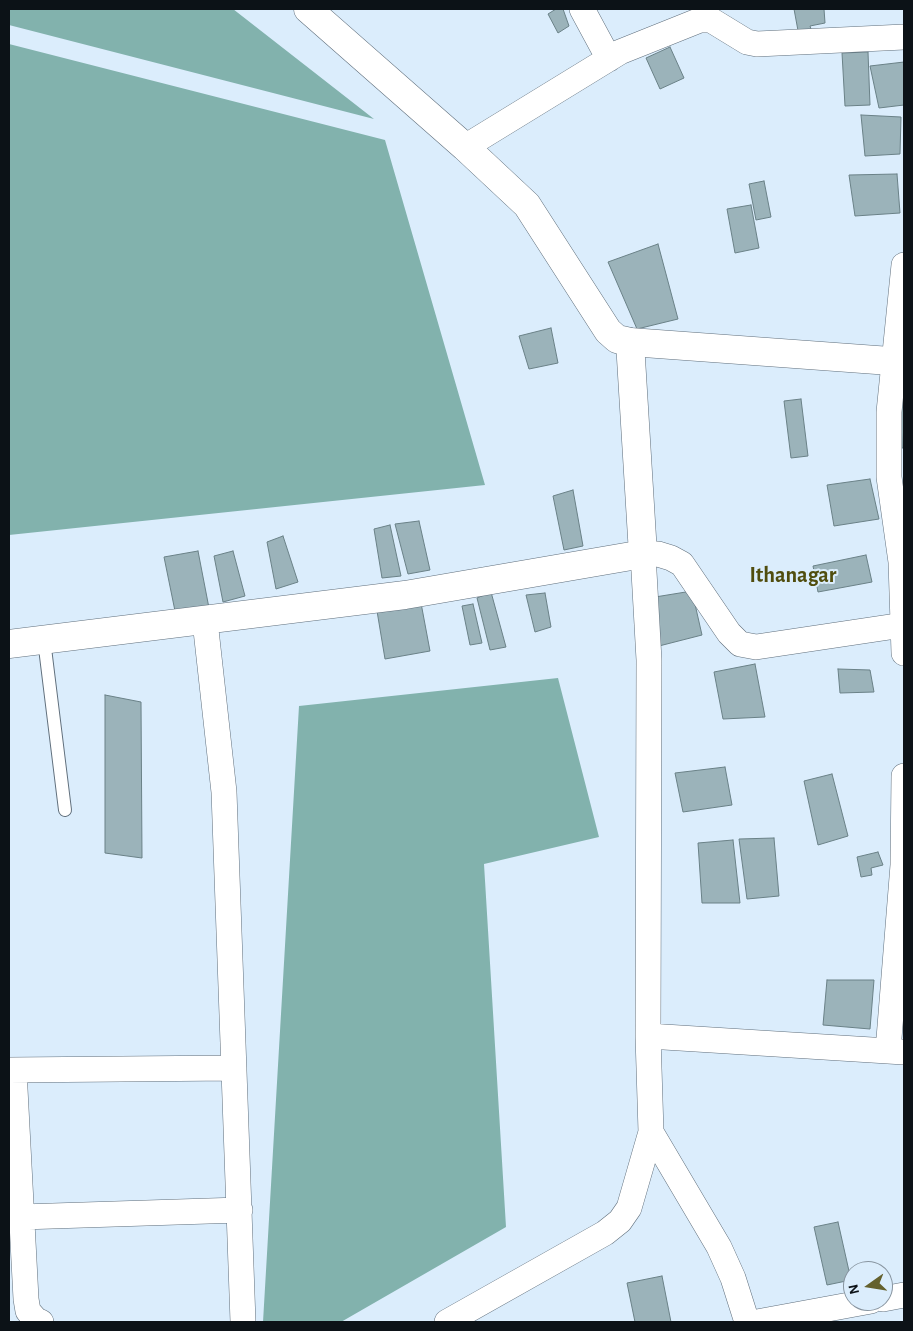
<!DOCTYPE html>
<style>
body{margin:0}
#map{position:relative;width:913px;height:1331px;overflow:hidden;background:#dbedfc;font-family:"Alegreya Sans",sans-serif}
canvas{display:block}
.frame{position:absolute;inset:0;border:10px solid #0c1217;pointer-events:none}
.north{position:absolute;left:843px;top:1261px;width:50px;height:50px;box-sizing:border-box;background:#dbedfc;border:1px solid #8895a0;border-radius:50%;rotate:257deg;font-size:14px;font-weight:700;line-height:20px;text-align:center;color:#0c1217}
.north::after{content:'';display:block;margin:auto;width:18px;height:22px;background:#64612e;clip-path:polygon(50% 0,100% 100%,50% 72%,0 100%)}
</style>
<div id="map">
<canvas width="913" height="1331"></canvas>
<div class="frame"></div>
<div class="north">N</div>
</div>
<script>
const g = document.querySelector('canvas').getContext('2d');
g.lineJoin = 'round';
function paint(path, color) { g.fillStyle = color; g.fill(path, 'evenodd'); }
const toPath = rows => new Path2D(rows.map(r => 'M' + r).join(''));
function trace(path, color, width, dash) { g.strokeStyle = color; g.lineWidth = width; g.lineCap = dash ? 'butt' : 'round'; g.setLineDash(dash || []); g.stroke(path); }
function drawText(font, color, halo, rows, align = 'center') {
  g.font = font + ' "Alegreya Sans",sans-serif'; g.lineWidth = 4; g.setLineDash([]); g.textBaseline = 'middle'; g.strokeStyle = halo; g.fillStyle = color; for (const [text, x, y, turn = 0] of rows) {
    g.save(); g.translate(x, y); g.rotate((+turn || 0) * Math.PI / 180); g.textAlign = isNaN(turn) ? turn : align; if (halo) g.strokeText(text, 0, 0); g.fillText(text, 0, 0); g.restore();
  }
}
paint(toPath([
 [9,9,233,9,374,119,9,25],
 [9,44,385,140,485,485,9,535],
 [558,678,599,837,484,864,506,1227,341,1322,263,1322,299,706]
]), '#82b2ad');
const building = toPath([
 [556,9,563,9,569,26,558,33,548,14,556,9],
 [794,9,824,9,825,23,810,26,813,35,799,36,794,9],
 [670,47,684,78,660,89,646,58,670,47],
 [868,52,870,105,845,106,842,53,868,52],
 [904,62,904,105,879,108,870,66,904,62],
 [861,115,901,117,900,154,865,156,861,115],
 [897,174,900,213,855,216,849,175,897,174],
 [764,181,771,217,756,220,749,184,764,181],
 [751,205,759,248,735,253,727,209,751,205],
 [658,244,678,319,637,329,608,262,658,244],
 [551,328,558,363,529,369,519,336,551,328],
 [900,386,904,386,904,448,902,448,900,386],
 [801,399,808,456,791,458,784,401,801,399],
 [870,479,879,519,834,526,827,485,870,479],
 [573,490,583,546,564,550,553,496,573,490],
 [419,521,430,570,408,574,395,524,419,521],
 [390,525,401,576,382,578,374,529,390,525],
 [283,536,298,582,276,589,267,542,283,536],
 [198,551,209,608,175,611,164,557,198,551],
 [233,551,245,596,223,602,214,556,233,551],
 [866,555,872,582,818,592,813,566,866,555],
 [692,591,702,635,659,646,649,598,692,591],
 [491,592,506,647,490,650,477,598,491,592],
 [545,593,551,627,535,632,526,595,545,593],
 [421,603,430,651,385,659,377,611,421,603],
 [473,604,482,643,470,645,462,606,473,604],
 [755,664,765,717,723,719,714,672,755,664],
 [838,669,870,670,874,692,840,693,838,669],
 [105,695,141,702,142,858,105,853,105,695],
 [725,767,732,805,683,812,675,773,725,767],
 [832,774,848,836,818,845,804,781,832,774],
 [774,838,779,896,747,899,739,839,774,838],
 [733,840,740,903,702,903,698,843,733,840],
 [878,852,883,865,871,868,872,875,861,877,857,857,878,852],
 [827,980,874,980,870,1029,823,1025,827,980],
 [838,1222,851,1280,827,1285,814,1227,838,1222],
 [662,1276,671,1322,635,1322,627,1283,662,1276]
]);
paint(building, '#9bb3ba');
trace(building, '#6a8187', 1);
const service = toPath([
 [44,640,65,810]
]);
const minor = toPath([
 [582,9,609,59],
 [465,147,620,52,700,20,711,20,747,42,757,44,904,37],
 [904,265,889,412,889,477,901,562,904,653],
 [205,621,224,792,243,1322],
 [903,625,756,647,740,644,729,633,682,564,671,558,658,554,643,554,649,660,648,1036,904,1052],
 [888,1051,903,865,904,776],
 [9,1070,234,1068],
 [14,1070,26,1299,28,1311,36,1320,41,1322],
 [651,1132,719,1247,733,1278,747,1322],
 [21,1217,240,1210],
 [883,1299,904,1295],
 [447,1322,605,1233,620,1221,629,1208,651,1132,648,1036],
 [757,1322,871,1301]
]);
const tertiary = toPath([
 [9,644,405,595,643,554,630,342]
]);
const secondary = toPath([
 [308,9,465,147,527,205,608,331,617,339,630,342,904,362]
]);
trace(service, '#606f7c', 14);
trace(minor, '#606f7c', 26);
trace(tertiary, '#606f7c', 29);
trace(secondary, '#606f7c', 29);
trace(service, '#fff', 12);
trace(minor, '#fff', 25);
trace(tertiary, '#fff', 28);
trace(secondary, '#fff', 28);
drawText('bold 22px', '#504d0e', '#dbedfc', [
 ["Ithanagar",793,575]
]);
</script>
